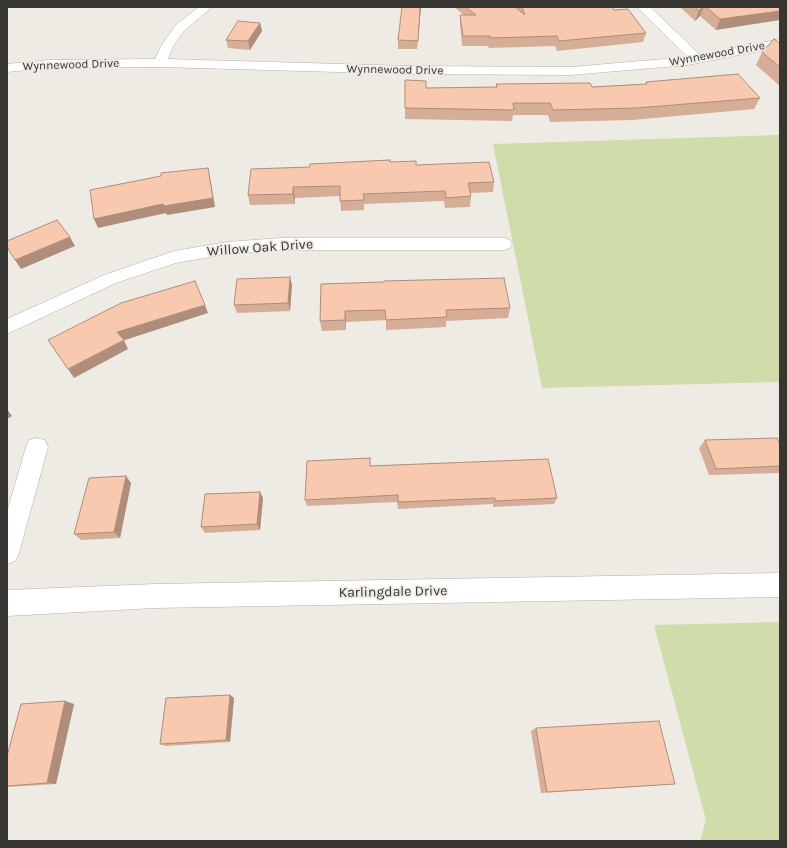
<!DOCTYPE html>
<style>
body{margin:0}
#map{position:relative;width:787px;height:848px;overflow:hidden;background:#edebe3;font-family:Karla,sans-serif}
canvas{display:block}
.frame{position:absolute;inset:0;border:8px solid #373633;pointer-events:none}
</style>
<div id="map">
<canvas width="787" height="848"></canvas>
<div class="frame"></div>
</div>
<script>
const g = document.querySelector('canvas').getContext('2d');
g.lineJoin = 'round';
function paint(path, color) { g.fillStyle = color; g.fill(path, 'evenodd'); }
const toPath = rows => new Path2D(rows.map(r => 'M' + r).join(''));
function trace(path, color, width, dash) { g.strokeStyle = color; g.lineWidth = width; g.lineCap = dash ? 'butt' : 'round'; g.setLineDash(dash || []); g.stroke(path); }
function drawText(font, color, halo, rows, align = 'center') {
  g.font = font + ' Karla,sans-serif'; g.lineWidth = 3.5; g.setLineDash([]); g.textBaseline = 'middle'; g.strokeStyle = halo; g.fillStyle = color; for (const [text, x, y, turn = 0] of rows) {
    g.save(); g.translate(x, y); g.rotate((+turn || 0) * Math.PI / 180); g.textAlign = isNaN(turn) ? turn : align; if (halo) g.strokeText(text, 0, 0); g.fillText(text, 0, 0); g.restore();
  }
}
paint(toPath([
 [780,135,780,382,542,388,493,144],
 [780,622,780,841,700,841,706,820,654,625]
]), '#d0ddaa');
const street = toPath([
 [199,7,212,7,184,31,173,46,168,59,409,66,571,67,688,57,637,7,650,7,700,55,780,39,780,47,688,65,571,75,409,74,160,67,49,68,7,72,7,64,49,60,155,59,161,46,176,25,199,7],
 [281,238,504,238,510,240,512,244,510,248,504,250,281,250,227,254,176,263,116,283,7,334,7,319,104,275,174,251,227,242,281,238],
 [37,438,45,440,48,447,19,553,15,561,7,564,7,512,26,447,29,440,37,438],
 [780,573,780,597,155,608,7,616,7,590,155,584,780,573]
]);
trace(street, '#b1afa8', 1);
paint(street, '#fff');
paint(toPath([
 [421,7,417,49,398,49,398,40],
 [454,7,515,7,518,10,517,7,612,7,614,10,646,33,643,42,557,51,555,46,489,48,488,46,462,46,460,24,460,15,464,15],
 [680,7,780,7,716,30,700,16,695,21],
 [260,23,262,31,250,50,228,48,226,40],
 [780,43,780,86,756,65,762,52],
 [405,80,426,88,496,87,496,84,592,87,645,84,646,82,760,98,754,109,632,120,550,122,548,115,513,115,512,121,405,119],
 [390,162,416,165,494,182,493,192,470,193,471,196,470,207,445,208,444,201,364,204,364,210,341,211,340,196,295,198,295,204,250,205,248,195,310,167],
 [321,284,510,308,508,318,446,321,446,327,386,330,386,320,346,322,346,330,322,331,320,321],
 [292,285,290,311,237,313,234,305],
 [705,440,780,445,780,473,709,475,699,448],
 [370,466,557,498,554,504,493,507,493,504,398,509,397,502,307,506,305,500],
 [131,483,120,538,81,540,74,534],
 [260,492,263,498,260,530,205,533,201,527],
 [230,695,234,698,230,742,166,746,160,744],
 [74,704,56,784,7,787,7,756],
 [536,728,675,784,541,793,531,731]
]), '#d6ad96');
paint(toPath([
 [420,7,421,7,417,49,418,41],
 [702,7,703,7,700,16,695,21,699,11],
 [780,11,780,20,716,30,720,19],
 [260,23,262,31,250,50,248,41],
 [208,168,210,177,215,207,167,215,166,213,98,228,94,219],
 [293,187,295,198,295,204,293,194],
 [70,237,75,246,21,269,15,260],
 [290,277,292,285,290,311,288,303],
 [205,305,208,313,122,341,117,332],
 [345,311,346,322,346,330,345,320],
 [124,340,128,349,74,378,68,369],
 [7,409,12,416,7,419],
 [126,476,131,483,120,538,114,532],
 [260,492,263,498,260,530,257,524],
 [230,695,234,698,230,742,226,740],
 [65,701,74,704,56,784,47,783]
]), '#ae8d7a');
const building = toPath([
 [402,7,420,7,418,41,398,40,402,7],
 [466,7,515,7,525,15,522,7,612,7,614,10,628,9,646,33,559,41,557,36,490,38,490,36,463,36,460,15,476,15,466,7],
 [695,7,702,7,699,11,695,7],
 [706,7,780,7,780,11,720,19,706,7],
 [238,21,260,23,248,41,226,40,238,21],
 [774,39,780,43,780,67,762,52,774,39],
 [738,74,760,98,636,108,553,110,550,103,513,103,514,110,405,108,405,80,426,81,426,88,497,87,496,84,590,83,592,87,647,84,646,82,738,74],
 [390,160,390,162,416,161,416,165,489,162,494,182,468,183,471,196,446,198,445,191,363,194,364,200,340,201,340,186,293,187,293,194,248,195,251,169,310,167,310,164,390,160],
 [208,168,213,198,164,206,163,204,94,219,90,190,161,176,161,173,208,168],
 [57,220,70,237,15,260,7,247,7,241,57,220],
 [290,277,288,303,234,305,237,279,290,277],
 [504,278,510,308,446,310,447,317,386,320,385,310,345,311,345,320,320,321,321,284,384,282,384,281,504,278],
 [195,281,205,305,117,332,124,340,68,369,48,340,121,303,195,281],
 [777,438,780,445,780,466,716,469,705,440,777,438],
 [370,458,370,466,548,459,557,498,495,501,495,498,398,502,398,495,305,500,307,461,370,458],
 [126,476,114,532,74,534,89,478,126,476],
 [260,492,257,524,201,527,205,494,260,492],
 [230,695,226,740,160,744,166,698,230,695],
 [65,701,47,783,7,786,7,756,21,704,65,701],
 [659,721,675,784,547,792,536,728,659,721]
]);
paint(building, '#f9c9af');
trace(building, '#ae8d7a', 1);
drawText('12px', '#373633', '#edebe3', [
 ["Wynnewood Drive",717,54,-10],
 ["Wynnewood Drive",71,65,-2],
 ["Wynnewood Drive",395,70,1]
]);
drawText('14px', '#373633', '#edebe3', [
 ["Willow Oak Drive",260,248,-4],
 ["Karlingdale Drive",393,592,-1]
]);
</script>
